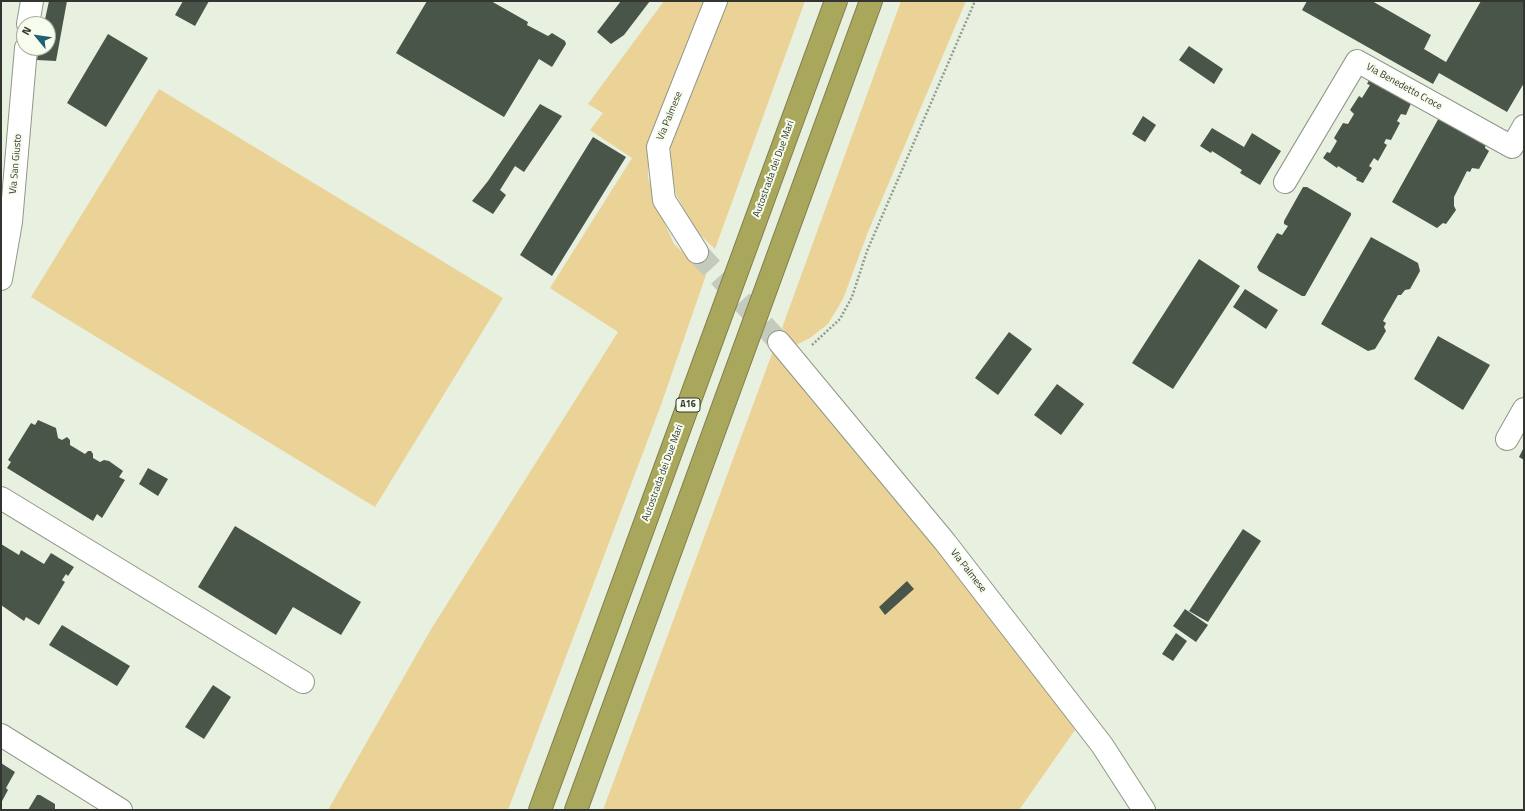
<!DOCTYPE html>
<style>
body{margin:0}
#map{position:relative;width:1525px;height:811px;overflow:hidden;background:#e8f0df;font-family:"Titillium Web",sans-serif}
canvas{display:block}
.frame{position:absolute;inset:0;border:2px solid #333630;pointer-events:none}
.north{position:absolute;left:16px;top:16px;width:40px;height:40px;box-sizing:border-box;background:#f6fdec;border:1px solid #a8ada1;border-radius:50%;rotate:299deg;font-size:11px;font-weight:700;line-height:16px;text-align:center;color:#333630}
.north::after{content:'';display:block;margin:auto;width:14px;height:18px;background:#1e6074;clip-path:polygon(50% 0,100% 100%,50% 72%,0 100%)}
</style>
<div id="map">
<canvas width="1525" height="811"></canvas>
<div class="frame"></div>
<div class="north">N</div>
</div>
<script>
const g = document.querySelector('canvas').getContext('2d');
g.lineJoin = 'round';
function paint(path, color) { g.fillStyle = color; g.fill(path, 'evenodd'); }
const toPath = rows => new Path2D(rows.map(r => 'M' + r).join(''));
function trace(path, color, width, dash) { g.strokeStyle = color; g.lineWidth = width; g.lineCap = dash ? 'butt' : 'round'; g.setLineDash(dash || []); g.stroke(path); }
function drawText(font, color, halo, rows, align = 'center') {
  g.font = font + ' "Titillium Web",sans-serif'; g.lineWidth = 4; g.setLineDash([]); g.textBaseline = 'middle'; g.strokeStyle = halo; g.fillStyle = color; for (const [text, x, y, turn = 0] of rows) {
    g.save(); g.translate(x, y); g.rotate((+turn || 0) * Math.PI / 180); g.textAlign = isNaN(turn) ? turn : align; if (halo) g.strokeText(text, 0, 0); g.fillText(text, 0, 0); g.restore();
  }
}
paint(toPath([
 [664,1,708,1,648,151,648,178,663,220,674,244,706,275,661,405,508,810,328,810,430,631,618,332,550,288,632,158,590,130,603,113,588,104],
 [728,1,805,1,715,249,695,230,676,194,670,166,671,135],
 [901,1,966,1,868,232,843,299,828,324,810,338,796,345,782,328],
 [159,89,503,298,375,507,31,297],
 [773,351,955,569,1038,675,1075,730,1019,810,603,810]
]), '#ebd398');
paint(toPath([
 [49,1,67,1,56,61,37,60,39,48,48,48,48,24,44,24],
 [183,1,209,1,195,26,175,15],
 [427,1,491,1,528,22,527,25,548,36,552,33,565,41,566,44,552,67,539,59,504,117,396,53],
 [621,1,650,1,624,35,611,44,597,32],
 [1307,1,1372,1,1431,35,1424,49,1446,62,1481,1,1524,1,1524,83,1507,112,1439,73,1433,84,1302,10],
 [108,34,148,58,106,127,67,103],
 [1189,46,1223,69,1214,84,1179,60],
 [1370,78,1412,101,1406,115,1401,114,1397,121,1400,123,1391,140,1386,139,1384,143,1387,145,1378,161,1374,158,1369,166,1372,168,1363,183,1356,180,1357,178,1338,166,1337,168,1323,158,1327,152,1330,153,1337,141,1334,138,1343,123,1348,124,1354,114,1350,110,1359,96,1362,98,1370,85,1367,84],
 [540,104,562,116,524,172,515,166,500,190,506,195,493,214,472,201,488,181],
 [1143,116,1156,125,1145,142,1132,134],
 [1440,116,1486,142,1485,148,1489,151,1479,169,1472,168,1470,172,1467,171,1454,197,1454,206,1456,210,1446,224,1443,223,1437,228,1392,202],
 [1212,128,1244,147,1252,133,1281,151,1260,185,1240,173,1242,170,1212,151,1211,153,1200,146],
 [593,137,626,157,552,276,520,255],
 [1303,187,1307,187,1351,213,1351,215,1305,296,1302,296,1259,271,1257,267,1277,233,1282,235,1288,226,1284,224,1284,221],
 [1371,237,1418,263,1420,271,1410,289,1405,290,1401,295,1398,295,1383,321,1386,323,1384,327,1386,331,1375,349,1368,351,1321,324],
 [1199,259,1240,286,1173,389,1132,363],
 [1245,289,1278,310,1266,329,1233,307],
 [1009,332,1032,349,998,395,975,378],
 [1438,336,1490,365,1463,410,1414,379],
 [1057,384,1084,404,1061,435,1034,415],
 [38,420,56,428,58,438,62,440,67,437,70,440,70,445,85,454,88,451,91,451,93,454,93,458,100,462,104,460,109,461,123,471,119,477,125,480,102,518,97,514,93,521,7,468,11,462,8,460,31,423,35,425],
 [1524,447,1524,460,1519,457],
 [148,468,168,479,158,496,139,484],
 [235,526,361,602,341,635,293,607,276,635,198,587],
 [1243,529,1261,541,1208,622,1189,611],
 [1,544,19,555,21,550,44,564,51,553,74,567,68,576,66,574,62,580,65,582,39,625,26,617,24,621,1,605],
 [907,581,914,589,885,615,879,607],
 [1185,609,1208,625,1196,642,1173,626],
 [62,625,130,666,117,686,49,645],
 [1176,633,1187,641,1173,661,1162,654],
 [213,685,231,697,204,739,185,727],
 [1,763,15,772,6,788,8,790,1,803],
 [37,795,40,795,55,804,55,810,28,810]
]), '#4a554a');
trace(toPath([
 [697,252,779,342]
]), '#c4cbbc', 22, [22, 11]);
const minor = toPath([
 [28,24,32,1],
 [1285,182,1357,61,1512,147,1524,126],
 [697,252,664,200,658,147,716,1],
 [1,279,11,222,26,48],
 [779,342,945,542,1102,745,1144,810],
 [1507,439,1524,409],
 [1,498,303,682],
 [1,735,121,810]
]);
const highway = toPath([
 [540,810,836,1],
 [576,810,871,1]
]);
trace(minor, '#909788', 24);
trace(highway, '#807f4c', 24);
trace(toPath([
 [812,345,840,319,852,297,867,251,975,1]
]), '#949a8e', 2.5, [2, 2]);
trace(minor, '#fff', 22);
trace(highway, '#a9a75b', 22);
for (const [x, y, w] of [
 [688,405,24]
]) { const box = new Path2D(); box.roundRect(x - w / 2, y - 7, w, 14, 3); g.fillStyle = '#f6fdec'; g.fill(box); trace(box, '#333630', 1); }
drawText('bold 9px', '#333630', null, [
 ["A16",688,405]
]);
drawText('10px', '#333630', '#f6fdec', [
 ["Via Benedetto Croce",1404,87,29],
 ["Via Palmese",670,116,-68],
 ["Via San Giusto",16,164,-85],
 ["Autostrada dei Due Mari",774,169,-70],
 ["Autostrada dei Due Mari",663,473,-70],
 ["Via Palmese",968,571,52]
]);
</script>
